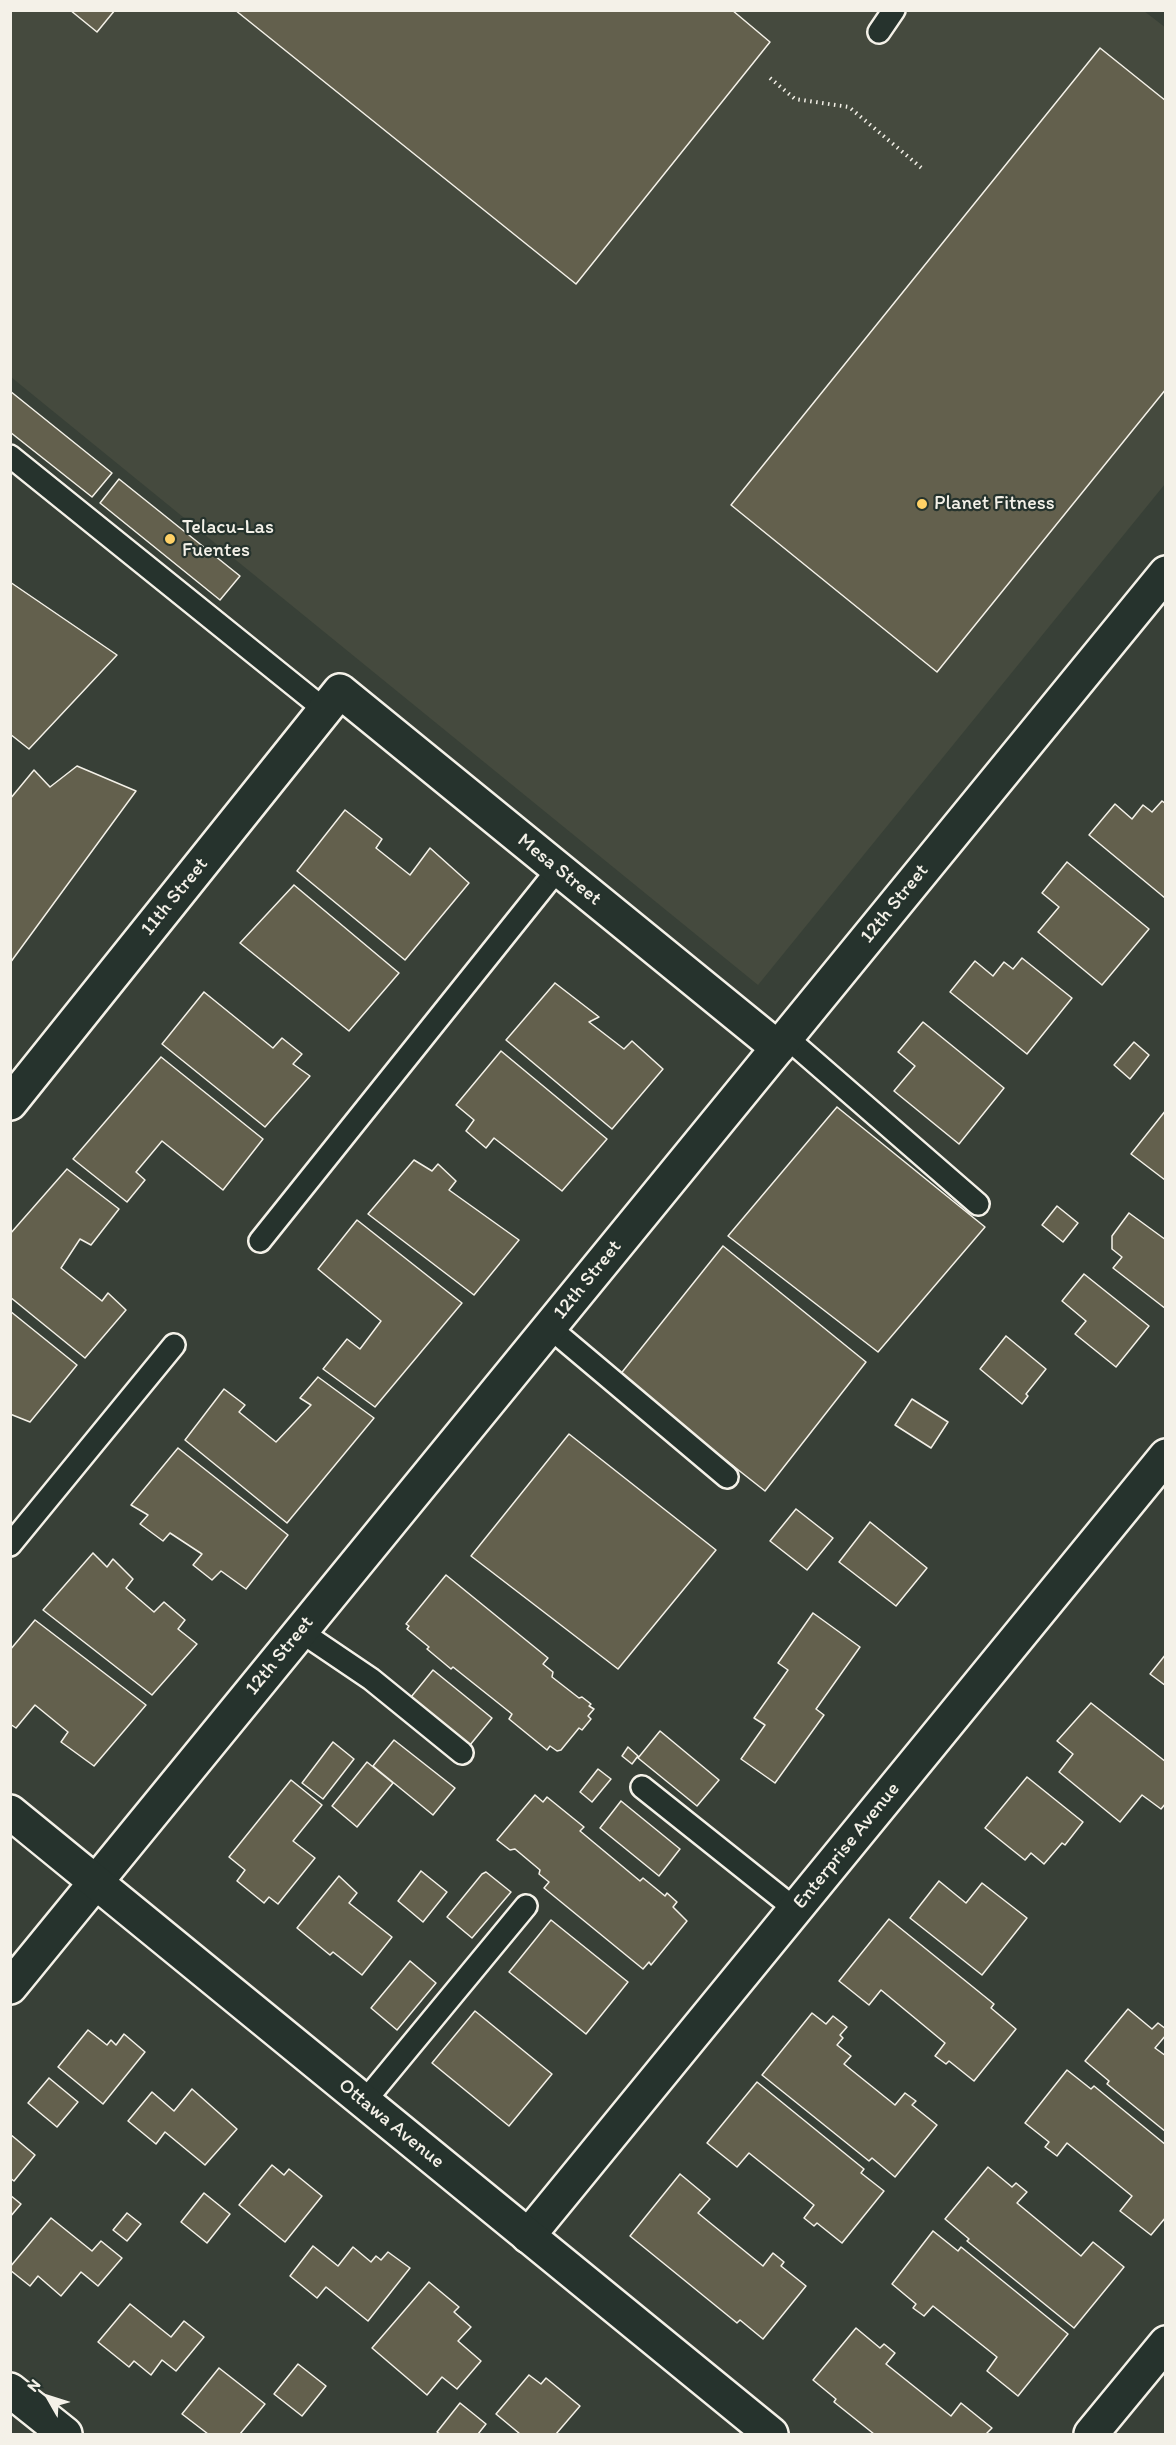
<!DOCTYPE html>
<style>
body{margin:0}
#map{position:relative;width:1176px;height:2445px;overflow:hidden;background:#384037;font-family:Itim,sans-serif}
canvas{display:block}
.frame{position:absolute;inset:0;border:12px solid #f4f1e8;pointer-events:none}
.north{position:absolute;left:18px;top:2367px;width:60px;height:60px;-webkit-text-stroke:4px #26332d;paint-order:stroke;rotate:309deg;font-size:16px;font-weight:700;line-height:24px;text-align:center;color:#f4f1e8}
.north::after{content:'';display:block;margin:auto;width:21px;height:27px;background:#f4f1e8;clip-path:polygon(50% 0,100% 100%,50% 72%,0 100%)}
</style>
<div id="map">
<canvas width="1176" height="2445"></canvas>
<div class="frame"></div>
<div class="north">N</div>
</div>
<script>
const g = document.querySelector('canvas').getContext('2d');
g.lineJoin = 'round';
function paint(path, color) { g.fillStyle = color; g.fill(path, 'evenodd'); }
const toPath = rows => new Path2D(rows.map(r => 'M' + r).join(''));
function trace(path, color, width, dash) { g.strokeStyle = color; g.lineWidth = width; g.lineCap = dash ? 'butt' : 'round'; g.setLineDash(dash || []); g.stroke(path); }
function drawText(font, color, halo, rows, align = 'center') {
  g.font = font + ' Itim,sans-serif'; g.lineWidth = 4.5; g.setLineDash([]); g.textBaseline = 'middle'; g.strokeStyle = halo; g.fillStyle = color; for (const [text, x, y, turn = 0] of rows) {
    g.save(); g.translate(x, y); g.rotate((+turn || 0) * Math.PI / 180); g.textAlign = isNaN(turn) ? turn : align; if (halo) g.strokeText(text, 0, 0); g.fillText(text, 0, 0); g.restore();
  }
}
paint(toPath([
 [10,11,1144,11,1166,28,1165,484,758,985,11,377]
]), '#454a3e');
const building = toPath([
 [70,10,115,10,97,32,70,10],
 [235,10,732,10,770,42,576,284,235,10],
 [1100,48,1166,101,1166,389,937,672,731,505,1100,48],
 [10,391,112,473,92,497,10,432,10,391],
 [119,479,240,576,220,600,100,503,119,479],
 [10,582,117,655,29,749,10,734,10,582],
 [77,766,136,791,10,963,10,799,34,770,50,787,77,766],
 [1162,801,1166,804,1165,898,1089,835,1115,804,1132,819,1143,805,1152,812,1162,801],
 [345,810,382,839,376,848,410,875,430,848,469,883,405,960,297,871,345,810],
 [1067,862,1149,929,1102,985,1038,932,1059,907,1042,893,1067,862],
 [294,885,399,973,349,1031,240,943,294,885],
 [1022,958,1072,998,1027,1054,950,992,975,961,993,976,1004,962,1013,969,1022,958],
 [555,983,599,1017,589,1022,624,1049,632,1041,663,1069,612,1129,506,1040,555,983],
 [204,992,273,1048,282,1038,302,1054,293,1064,310,1076,265,1127,162,1044,204,992],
 [923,1022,1004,1088,959,1144,894,1091,915,1066,898,1052,923,1022],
 [1134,1042,1149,1055,1130,1079,1114,1065,1134,1042],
 [501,1051,607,1139,562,1191,494,1138,486,1148,466,1131,474,1120,456,1105,501,1051],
 [161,1057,263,1139,223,1190,162,1141,136,1172,145,1180,127,1202,73,1159,161,1057],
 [837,1107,985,1227,878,1352,728,1236,837,1107],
 [1166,1110,1166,1180,1165,1180,1131,1154,1166,1110],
 [414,1160,432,1171,438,1164,456,1181,449,1190,519,1240,474,1295,368,1214,414,1160],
 [67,1169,119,1209,91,1245,80,1239,61,1268,102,1301,108,1293,126,1310,85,1358,10,1297,10,1234,67,1169],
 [1057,1206,1078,1223,1063,1242,1042,1225,1057,1206],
 [1129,1213,1166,1240,1166,1309,1113,1268,1122,1257,1112,1249,1112,1236,1129,1213],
 [357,1220,462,1303,375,1407,323,1369,347,1339,360,1349,381,1321,318,1269,357,1220],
 [723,1246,866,1362,765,1491,619,1376,723,1246],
 [1084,1274,1149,1326,1116,1367,1075,1334,1086,1321,1062,1301,1084,1274],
 [10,1311,77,1365,30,1422,10,1414,10,1311],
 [1006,1336,1046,1369,1026,1394,1028,1396,1022,1404,980,1369,1006,1336],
 [318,1377,374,1418,287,1523,185,1440,224,1389,245,1405,239,1412,276,1442,311,1405,300,1398,318,1377],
 [912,1399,948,1422,931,1448,895,1425,912,1399],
 [569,1434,716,1550,618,1669,471,1556,569,1434],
 [178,1448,288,1535,246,1589,221,1571,212,1580,193,1565,202,1554,170,1533,163,1541,140,1524,148,1515,131,1505,178,1448],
 [796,1509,833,1538,807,1570,770,1541,796,1509],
 [870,1522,927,1568,896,1606,839,1562,870,1522],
 [93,1553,107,1567,113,1559,133,1579,126,1588,154,1612,164,1602,185,1620,178,1629,197,1644,152,1695,43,1610,93,1553],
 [446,1575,548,1658,543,1664,553,1672,552,1677,579,1698,582,1697,591,1704,589,1706,594,1709,588,1716,591,1719,582,1730,579,1728,561,1750,557,1751,550,1746,547,1750,509,1719,512,1714,453,1667,451,1669,427,1649,429,1647,407,1629,409,1626,406,1624,446,1575],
 [813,1613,860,1647,816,1709,824,1715,775,1783,741,1759,765,1725,754,1718,788,1670,778,1663,813,1613],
 [35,1620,146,1705,94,1766,61,1742,68,1732,35,1705,16,1728,10,1724,10,1650,35,1620],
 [1166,1654,1166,1686,1150,1674,1166,1654],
 [433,1670,492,1718,470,1745,411,1697,433,1670],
 [1091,1703,1166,1762,1166,1803,1161,1809,1142,1795,1120,1822,1059,1772,1073,1754,1057,1741,1091,1703],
 [660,1731,719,1780,697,1806,638,1758,660,1731],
 [394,1740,455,1788,433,1815,373,1766,394,1740],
 [333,1742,354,1759,323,1799,302,1783,333,1742],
 [628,1747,638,1756,632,1764,622,1756,628,1747],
 [367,1762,393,1783,357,1827,332,1806,367,1762],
 [598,1769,611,1779,592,1802,580,1792,598,1769],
 [1027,1777,1083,1822,1065,1845,1062,1843,1044,1864,1031,1853,1025,1860,985,1828,1027,1777],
 [291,1780,322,1805,293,1841,315,1858,278,1904,269,1897,264,1903,237,1881,245,1870,229,1857,291,1780],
 [535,1795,543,1802,547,1797,584,1827,580,1831,640,1881,643,1878,665,1896,667,1893,677,1902,673,1907,687,1921,651,1965,649,1962,643,1969,544,1888,549,1882,539,1874,540,1870,515,1849,510,1850,497,1840,535,1795],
 [621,1801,680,1849,659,1876,600,1828,621,1801],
 [421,1871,447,1892,423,1922,398,1901,421,1871],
 [486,1872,511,1892,472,1938,447,1917,482,1874,486,1872],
 [339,1876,357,1893,349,1903,392,1937,362,1975,333,1952,330,1955,297,1928,339,1876],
 [939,1881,966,1903,982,1883,1027,1918,982,1975,910,1918,939,1881],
 [889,1919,994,2004,991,2008,1016,2029,974,2081,949,2061,946,2064,935,2056,945,2043,881,1990,869,2005,839,1981,889,1919],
 [551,1920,628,1982,586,2034,509,1972,551,1920],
 [410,1961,436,1983,397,2030,371,2008,410,1961],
 [1128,2009,1152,2029,1158,2023,1166,2029,1166,2035,1155,2048,1166,2056,1166,2132,1107,2084,1109,2081,1085,2061,1128,2009],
 [475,2011,552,2074,509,2126,432,2063,475,2011],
 [812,2013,826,2024,833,2016,847,2027,840,2035,843,2038,837,2045,851,2056,844,2064,895,2105,905,2093,916,2101,912,2105,937,2125,895,2177,872,2158,869,2161,762,2075,812,2013],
 [88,2030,107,2045,111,2040,116,2045,124,2034,145,2052,103,2104,58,2067,88,2030],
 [1067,2070,1091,2089,1094,2086,1166,2145,1166,2217,1151,2235,1120,2211,1132,2196,1067,2143,1057,2156,1045,2147,1049,2142,1025,2123,1067,2070],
 [49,2078,78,2102,57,2127,28,2103,49,2078],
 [757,2082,864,2169,861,2173,884,2191,842,2243,817,2223,814,2226,804,2218,814,2205,749,2153,737,2167,707,2143,757,2082],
 [192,2089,237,2129,205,2165,165,2132,156,2144,128,2121,152,2092,174,2111,192,2089],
 [10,2134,35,2155,14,2181,10,2178,10,2134],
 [272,2165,284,2175,289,2169,322,2196,285,2242,239,2205,272,2165],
 [988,2167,1012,2187,1016,2183,1027,2192,1017,2203,1081,2256,1093,2242,1124,2267,1074,2328,967,2241,969,2239,945,2219,988,2167],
 [680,2174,710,2199,698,2213,763,2266,773,2253,784,2262,781,2266,806,2286,763,2339,740,2320,737,2323,630,2236,680,2174],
 [204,2193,230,2214,207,2243,181,2222,204,2193],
 [10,2195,21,2204,10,2217,10,2195],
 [127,2213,141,2224,127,2241,113,2230,127,2213],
 [51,2218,92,2251,101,2241,122,2258,98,2286,81,2272,61,2296,38,2276,30,2286,10,2270,10,2267,51,2218],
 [933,2231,958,2251,961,2247,1068,2334,1018,2396,987,2371,997,2357,933,2306,924,2316,913,2308,916,2304,892,2284,933,2231],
 [313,2246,338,2266,353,2247,371,2262,376,2256,381,2260,388,2252,410,2268,368,2321,326,2287,317,2298,290,2276,313,2246],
 [429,2282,459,2307,454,2312,471,2327,458,2341,481,2361,457,2389,442,2377,427,2395,372,2348,429,2282],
 [130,2304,171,2337,184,2321,204,2337,176,2371,162,2360,151,2375,134,2361,129,2367,98,2342,130,2304],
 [856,2328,880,2348,884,2344,895,2353,886,2364,951,2416,961,2403,992,2428,986,2434,874,2434,834,2402,836,2399,813,2380,856,2328],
 [298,2364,326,2386,302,2416,274,2394,298,2364],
 [219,2368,265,2404,240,2434,208,2434,182,2414,219,2368],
 [529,2375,541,2384,546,2378,580,2406,556,2434,520,2434,496,2414,529,2375],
 [460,2403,486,2424,478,2434,440,2434,437,2432,460,2403]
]);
paint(building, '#63604d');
trace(building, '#f4f1e8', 1.5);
const lane = toPath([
 [879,32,894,10],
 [10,456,325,710],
 [786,1037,978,1204],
 [260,1241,558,869],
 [549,1327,727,1477],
 [10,1545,174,1345],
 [300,1631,371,1679,462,1753],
 [642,1787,795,1909],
 [364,2102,526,1906]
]);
const street = toPath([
 [10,1103,340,691,778,1048],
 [10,1987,1166,573],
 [528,2236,1166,1456],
 [10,2390,65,2434],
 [1091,2434,1166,2343]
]);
const secondary = toPath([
 [10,1812,771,2434]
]);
trace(lane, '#f4f1e8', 26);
trace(street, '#f4f1e8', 38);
trace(secondary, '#f4f1e8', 38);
trace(toPath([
 [770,78,795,99,849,107,924,170]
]), '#f4f1e8', 4, [1.5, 4.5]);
trace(lane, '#26332d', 21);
trace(street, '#26332d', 33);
trace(secondary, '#26332d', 33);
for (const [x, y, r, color] of [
 [922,504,6,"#ffd166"],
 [170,539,6,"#ffd166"]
]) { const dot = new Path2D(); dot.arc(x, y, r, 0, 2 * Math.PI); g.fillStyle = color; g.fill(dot); trace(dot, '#26332d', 2); }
drawText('20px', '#f4f1e8', '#26332d', [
 ["Planet Fitness",934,504],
 ["Telacu-Las",182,528],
 ["Fuentes",182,551]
], 'left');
drawText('20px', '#f4f1e8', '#26332d', [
 ["Mesa Street",559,870,39],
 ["11th Street",175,897,-51],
 ["12th Street",895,904,-51],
 ["12th Street",588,1280,-51],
 ["12th Street",280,1656,-51],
 ["Enterprise Avenue",847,1846,-51],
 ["Ottawa Avenue",391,2124,39]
]);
</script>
